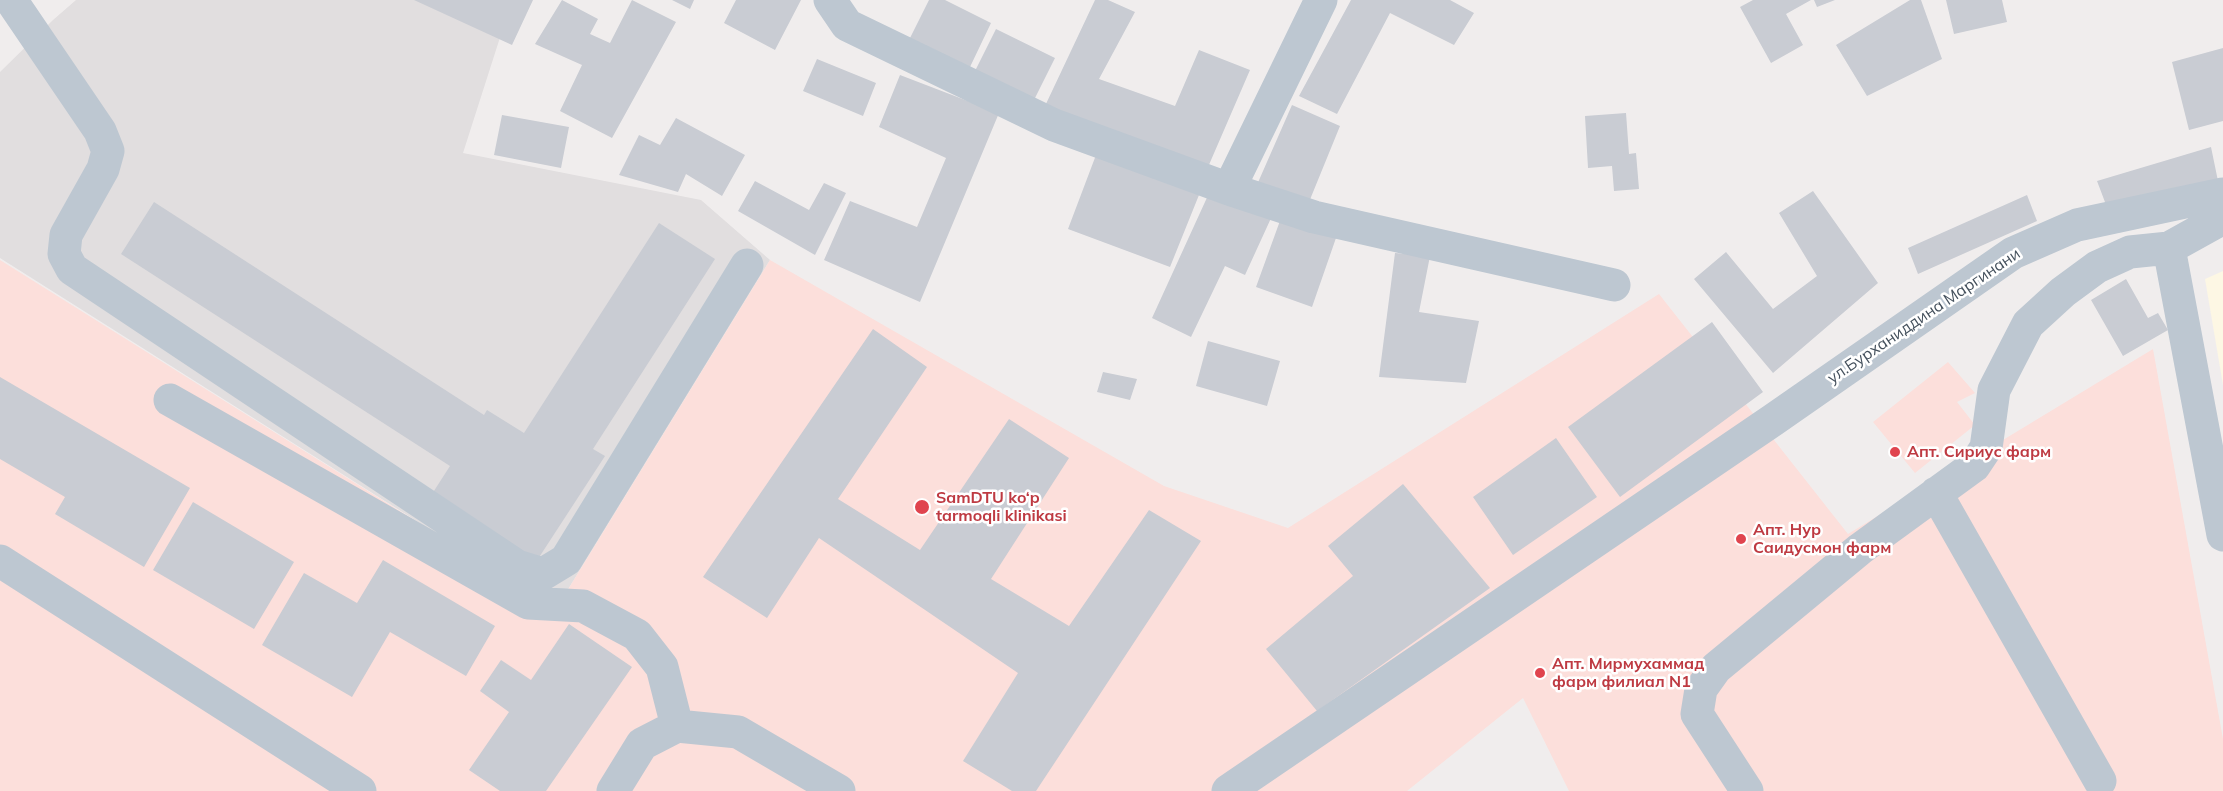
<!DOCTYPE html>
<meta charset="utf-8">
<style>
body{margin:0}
canvas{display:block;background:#f0eded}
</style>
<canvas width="2223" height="791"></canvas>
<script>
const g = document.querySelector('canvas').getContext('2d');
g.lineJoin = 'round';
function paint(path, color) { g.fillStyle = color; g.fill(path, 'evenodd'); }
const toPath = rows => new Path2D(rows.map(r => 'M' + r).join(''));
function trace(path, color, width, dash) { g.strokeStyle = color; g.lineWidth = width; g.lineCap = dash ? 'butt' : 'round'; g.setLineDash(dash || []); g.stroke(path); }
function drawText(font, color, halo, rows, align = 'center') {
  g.font = font + ' Mulish,sans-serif'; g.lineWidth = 5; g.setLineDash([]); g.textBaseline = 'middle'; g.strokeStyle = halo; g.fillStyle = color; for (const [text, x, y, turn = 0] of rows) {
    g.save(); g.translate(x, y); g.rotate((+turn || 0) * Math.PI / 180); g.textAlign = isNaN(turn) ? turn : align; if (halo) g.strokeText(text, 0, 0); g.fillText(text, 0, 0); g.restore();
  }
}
paint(toPath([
 [2223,271,2223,385,2205,279]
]), '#fdf7e4');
paint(toPath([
 [76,0,512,0,463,153,701,200,770,260,556,609,0,258,0,72,53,20]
]), '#e1dedf');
paint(toPath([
 [0,260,556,609,770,260,1164,486,1288,528,1659,294,1848,534,2153,349,2223,739,2223,791,1569,791,1523,698,1407,791,0,791],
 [1948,362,1975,393,1957,402,1975,425,1915,473,1873,422]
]), '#fcdfdb');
paint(toPath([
 [414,0,533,0,512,45],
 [562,0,598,19,590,34,610,43,632,0,676,22,612,138,560,111,582,65,535,44],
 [672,0,694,0,690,9],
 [736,0,801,0,775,50,724,23],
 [929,0,945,0,991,23,970,67,910,38],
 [1095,0,1108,0,1135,12,1099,79,1175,106,1199,50,1250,70,1205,174,1045,106],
 [1351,0,1450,0,1474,13,1454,45,1390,13,1337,114,1299,96],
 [1753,0,1811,0,1786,14,1803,45,1771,63,1740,7],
 [1814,0,1835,0,1817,7],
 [1910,0,1921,0,1942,59,1867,96,1836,45],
 [1946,0,2002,0,2007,22,1954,34],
 [996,29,1055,58,1033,102,974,73],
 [2223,48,2223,121,2189,130,2172,62],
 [817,59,876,83,863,116,803,91],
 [900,75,999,113,920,302,824,260,850,201,917,227,946,158,879,127],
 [1292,105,1340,126,1309,202,1256,187],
 [1626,113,1629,154,1636,153,1639,189,1614,191,1612,166,1588,168,1585,116],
 [502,115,569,127,561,168,494,155],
 [676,118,745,155,722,196,686,174,678,192,619,175,639,135,660,145],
 [2211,147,2218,181,2108,210,2097,181],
 [1096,155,1201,190,1170,267,1068,229],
 [755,181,809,210,824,183,846,193,815,255,738,211],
 [1210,191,1272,216,1245,275,1225,266,1191,337,1152,318],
 [1813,191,1878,283,1773,373,1694,279,1726,252,1773,309,1817,276,1779,213],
 [2027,195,2037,221,1918,274,1908,248],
 [154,202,484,415,487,410,524,433,659,223,715,259,593,449,605,456,536,562,432,494,450,466,121,254],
 [1281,218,1336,238,1312,307,1256,287],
 [1395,253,1430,256,1419,312,1479,321,1466,383,1379,377],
 [2126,279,2148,318,2158,313,2168,330,2123,356,2091,300],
 [1712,322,1763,392,1620,497,1568,427],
 [873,329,927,367,838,499,920,550,1009,419,1069,458,991,579,1069,626,1149,510,1201,541,1036,791,1012,791,963,761,1018,673,819,538,767,618,703,577],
 [1208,341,1280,361,1267,406,1196,386],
 [1103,372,1137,379,1130,400,1097,392],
 [0,377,190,488,144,567,55,514,65,497,0,459],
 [1556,438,1597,497,1513,555,1473,497],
 [1403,484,1490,588,1317,711,1266,649,1353,576,1328,546],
 [193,502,294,562,254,629,153,570],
 [383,560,495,626,466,676,390,632,352,697,262,645,304,573,357,603],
 [569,624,632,667,546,791,500,791,469,770,509,712,480,691,501,660,531,680]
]), '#c9ccd3');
trace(toPath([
 [11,0,100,131,108,151,103,169,66,235,64,254,72,269,517,566,543,574,566,560,747,265],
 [830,0,847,25,1054,125,1229,189,1314,217,1614,285],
 [1229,189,1321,0],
 [2223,218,2169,248,2223,535],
 [170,400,528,603,583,606,637,635,662,667,677,726],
 [1936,493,2100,781],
 [0,561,360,791],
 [613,791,642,744,677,726,738,732,839,791],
 [1228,791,1773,420,2013,253,2077,225,2223,194],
 [1747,791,1697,714,1701,689,1716,668,1860,549,1974,466,1986,448,1994,390,2028,324,2063,292,2097,267,2130,252,2169,248]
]), '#bdc7d1', 33);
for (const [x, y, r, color] of [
 [1895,452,6,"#e0444e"],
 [922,507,8,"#e0444e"],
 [1741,539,6,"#e0444e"],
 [1540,673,6,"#e0444e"]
]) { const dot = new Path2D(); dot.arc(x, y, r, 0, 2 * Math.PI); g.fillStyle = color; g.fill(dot); trace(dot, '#fff', 2); }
drawText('16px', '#44505c', '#fff', [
 ["ул.Бурханиддина Маргинани",1924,316,-34]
]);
drawText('bold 16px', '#be3a42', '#fff', [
 ["Апт. Сириус фарм",1907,452],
 ["SamDTU ko‘p",936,498],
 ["tarmoqli klinikasi",936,516],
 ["Апт. Нур",1753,530],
 ["Саидусмон фарм",1753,548],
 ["Апт. Мирмухаммад",1552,664],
 ["фарм филиал N1",1552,682]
], 'left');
</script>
